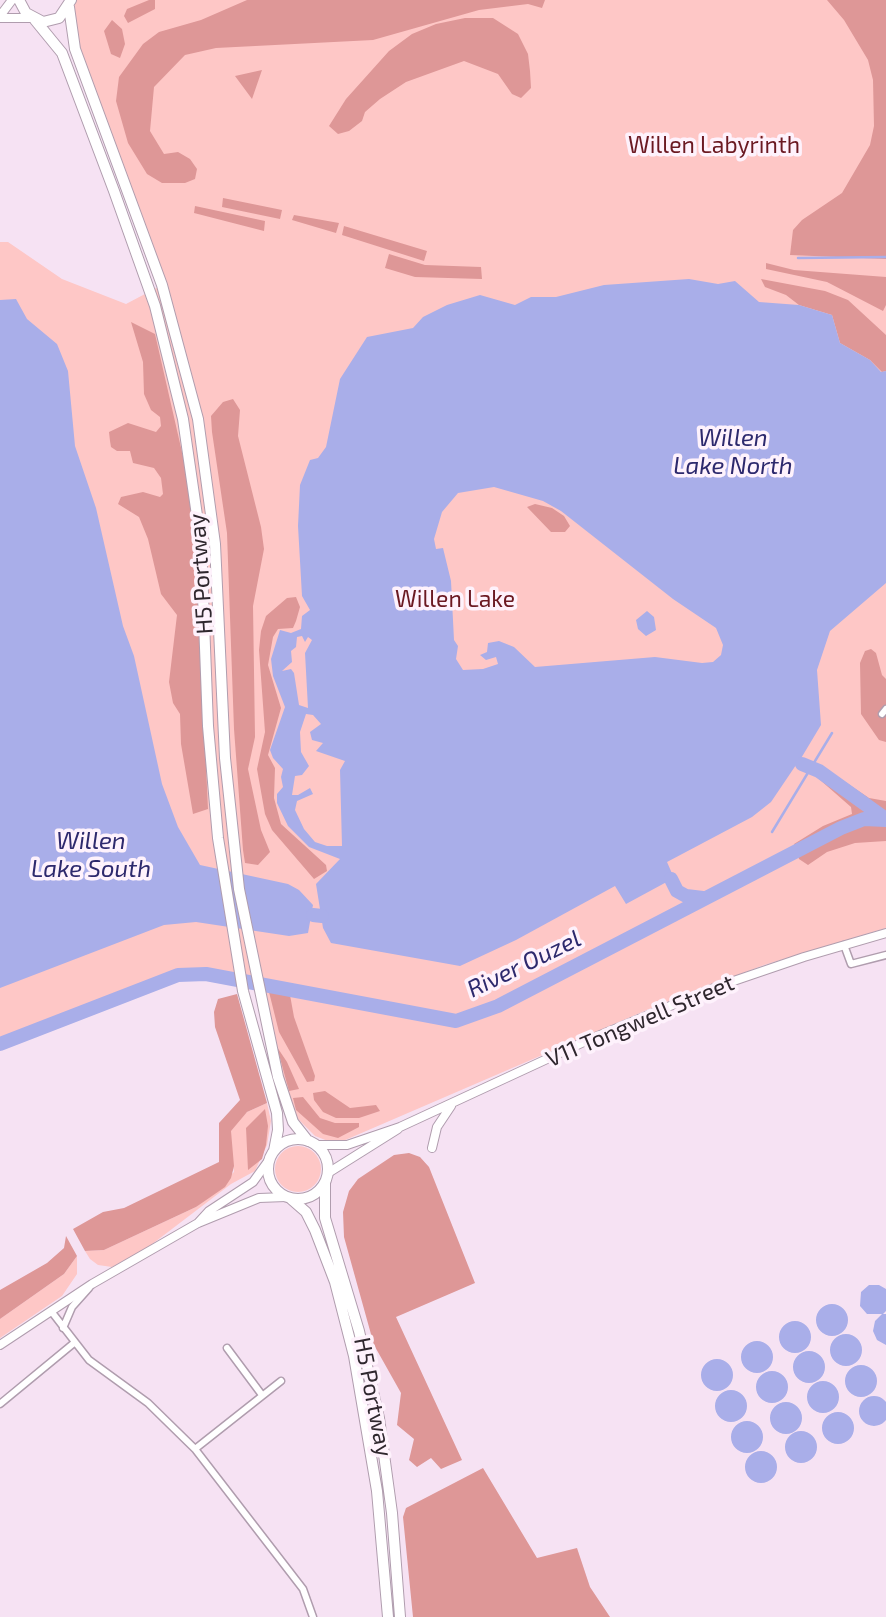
<!DOCTYPE html>
<style>
body{margin:0}
canvas{display:block;background:#f6e2f3}
</style>
<canvas width="886" height="1617"></canvas>
<script>
const g = document.querySelector('canvas').getContext('2d');
g.lineJoin = 'round';
function paint(path, color) { g.fillStyle = color; g.fill(path, 'evenodd'); }
const toPath = rows => new Path2D(rows.map(r => 'M' + r).join(''));
function trace(path, color, width, dash) { g.strokeStyle = color; g.lineWidth = width; g.lineCap = dash ? 'butt' : 'round'; g.setLineDash(dash || []); g.stroke(path); }
function drawText(font, color, halo, rows, align = 'center') {
  g.font = font + ' "Exo 2",sans-serif'; g.lineWidth = 7; g.setLineDash([]); g.textBaseline = 'middle'; g.strokeStyle = halo; g.fillStyle = color; for (const [text, x, y, turn = 0] of rows) {
    g.save(); g.translate(x, y); g.rotate((+turn || 0) * Math.PI / 180); g.textAlign = isNaN(turn) ? turn : align; if (halo) g.strokeText(text, 0, 0); g.fillText(text, 0, 0); g.restore();
  }
}
paint(toPath([
 [73,0,886,0,886,928,764,965,656,1006,343,1141,328,1141,315,1136,288,1109,256,981,206,974,178,975,0,1044,0,242,8,242,62,279,126,304,162,285,71,33],
 [267,1103,271,1121,267,1145,255,1171,231,1184,147,1248,112,1267,98,1265,90,1259,85,1251,104,1250,196,1207,234,1172,230,1144,230,1131,236,1121,247,1112],
 '275 1169a23 23 0 1 1 46 0a23 23 0 1 1-46 0Z',
 [77,1256,77,1274,62,1296,0,1338,0,1319,64,1274]
]), '#fec7c6');
paint(toPath([
 [149,0,155,0,155,9,128,23,124,16,127,9],
 [247,0,545,0,542,8,528,4,479,10,373,40,216,48,185,55,154,87,150,131,164,154,178,152,190,159,197,169,195,179,185,183,162,183,147,174,128,143,116,101,119,77,143,44,159,32,201,20],
 [827,0,886,0,886,259,790,255,793,230,802,220,842,193,870,145,874,126,873,80,868,60,844,20],
 [465,18,493,18,518,34,528,54,530,71,531,88,521,98,512,94,498,74,464,61,406,82,380,99,365,112,362,121,349,131,338,134,329,126,346,99,389,51,412,34,436,24],
 [112,20,122,29,125,44,120,58,111,54,104,31],
 [262,70,252,99,235,76],
 [223,198,282,210,280,219,222,207],
 [195,206,265,221,264,231,194,213],
 [294,215,339,223,336,233,292,220],
 [344,226,427,251,424,261,342,235],
 [389,254,425,265,481,267,482,279,415,277,385,268],
 [766,263,794,270,886,277,886,305,883,311,827,282,766,269],
 [761,279,825,291,848,300,886,335,886,371,882,372,870,360,840,343,832,315,799,305,786,295,765,287],
 [131,322,155,334,187,474,197,572,208,809,193,814,181,744,180,714,173,703,169,682,177,615,161,594,148,539,139,517,118,504,121,497,143,492,160,497,163,494,161,478,154,468,133,463,130,451,117,451,111,447,110,441,109,432,128,423,156,432,161,426,160,417,151,410,144,394,143,362],
 [233,399,240,410,238,436,261,527,264,549,253,606,255,737,248,769,261,830,270,852,258,865,245,863,243,850,234,729,227,533,212,432,211,416,223,402],
 [535,504,552,508,564,516,570,526,565,532,551,532,527,507],
 [296,597,300,607,296,621,293,628,278,629,273,637,268,665,281,708,268,755,275,768,274,798,281,824,326,865,327,871,314,879,272,830,265,814,257,769,265,732,259,650,261,631,266,616,287,598],
 [871,649,876,653,882,675,886,679,886,742,879,740,861,714,860,663,865,651],
 [826,769,869,798,886,801,886,841,855,843,827,852,808,865,799,859,794,844,823,826,852,814,851,807,819,779,818,775],
 [269,992,290,995,294,1017,315,1076,314,1081,307,1082,279,1032],
 [237,994,267,1103,247,1112,231,1131,234,1166,231,1178,225,1187,196,1207,104,1250,85,1251,73,1229,103,1212,124,1208,219,1162,219,1123,240,1100,215,1027,214,1012,218,999],
 [277,1047,287,1062,299,1089,289,1091],
 [325,1091,350,1108,376,1105,380,1111,359,1118,336,1118,323,1112,314,1100,313,1093],
 [303,1097,320,1118,335,1123,359,1123,359,1127,338,1138,323,1134,296,1110,293,1098],
 [265,1109,268,1126,266,1145,262,1159,248,1170,246,1128],
 [409,1153,420,1157,429,1167,475,1283,396,1317,462,1460,441,1469,431,1458,417,1467,409,1460,414,1439,397,1425,401,1393,374,1345,344,1237,343,1212,349,1191,358,1179,394,1155],
 [66,1236,77,1256,64,1274,0,1319,0,1290,47,1263,64,1248],
 [483,1468,537,1558,577,1548,590,1587,610,1617,413,1617,403,1517,406,1508]
]), '#de9797');
paint(toPath([
 [689,279,718,284,735,281,759,302,799,305,832,315,840,343,870,360,881,372,886,371,886,583,830,631,817,670,821,725,800,760,802,764,796,765,771,802,752,817,667,862,674,878,626,904,615,886,516,940,460,966,331,943,323,928,316,884,340,859,309,847,288,826,277,803,277,794,283,787,281,777,283,769,273,758,270,750,285,707,273,676,271,659,280,630,291,633,301,629,302,616,310,610,302,596,298,526,300,485,310,460,318,458,326,447,340,379,367,337,413,328,423,317,447,305,480,295,515,305,531,297,556,297,604,285],
 [494,487,543,501,561,511,673,599,716,628,723,645,721,655,713,662,702,663,655,657,535,667,514,647,499,641,488,643,487,652,480,655,486,660,496,657,498,664,483,669,463,670,456,659,458,646,454,640,451,581,443,548,436,549,434,539,442,512,458,493],
 [302,636,305,642,308,637,312,640,305,653,308,708,299,705,294,673,291,669,282,671,292,662,291,651,296,647,297,637],
 [306,714,313,715,321,724,310,732,312,740,323,743,316,751,345,761,340,770,342,846,327,846,315,842,304,829,295,810,297,801,313,794,310,788,298,795,292,795,295,776,302,775,309,766,301,752,300,732],
 [16,299,27,319,57,344,68,371,75,446,96,508,123,626,134,656,162,784,178,827,200,865,288,884,299,890,313,905,308,933,289,936,196,922,164,925,0,988,0,300],
 [647,611,654,617,656,630,646,636,638,629,636,620],
 [869,1285,879,1285,886,1289,886,1311,883,1314,886,1314,886,1345,877,1340,873,1331,875,1321,882,1314,867,1314,860,1306,861,1292],
 '816 1320a16 16 0 1 1 32 0a16 16 0 1 1-32 0Z',
 '779 1337a16 16 0 1 1 32 0a16 16 0 1 1-32 0Z',
 '830 1350a16 16 0 1 1 32 0a16 16 0 1 1-32 0Z',
 '741 1357a16 16 0 1 1 32 0a16 16 0 1 1-32 0Z',
 '793 1367a16 16 0 1 1 32 0a16 16 0 1 1-32 0Z',
 '701 1375a16 16 0 1 1 32 0a16 16 0 1 1-32 0Z',
 '845 1381a16 16 0 1 1 32 0a16 16 0 1 1-32 0Z',
 '756 1387a16 16 0 1 1 32 0a16 16 0 1 1-32 0Z',
 '807 1397a16 16 0 1 1 32 0a16 16 0 1 1-32 0Z',
 '715 1406a16 16 0 1 1 32 0a16 16 0 1 1-32 0Z',
 '859 1411a15 15 0 1 1 30 0a15 15 0 1 1-30 0Z',
 '770 1418a16 16 0 1 1 32 0a16 16 0 1 1-32 0Z',
 '822 1428a16 16 0 1 1 32 0a16 16 0 1 1-32 0Z',
 '731 1437a16 16 0 1 1 32 0a16 16 0 1 1-32 0Z',
 '785 1447a16 16 0 1 1 32 0a16 16 0 1 1-32 0Z',
 '745 1467a16 16 0 1 1 32 0a16 16 0 1 1-32 0Z'
]), '#a9aee9');
trace(toPath([
 [798,258,886,257],
 [772,832,832,733]
]), '#a9aee9', 2.5);
trace(toPath([
 [802,764,819,771,886,819],
 [671,879,677,891,686,896,703,898],
 [313,915,322,916],
 [0,1044,178,975,206,974,456,1021,498,1006,841,828,864,819,886,820]
]), '#a9aee9', 14);
const minor = toPath([
 [882,714,886,709],
 [844,945,851,964,886,955],
 [51,1311,89,1360,148,1403,195,1449,303,1589,313,1617],
 [63,1328,72,1307,89,1288],
 [227,1348,262,1395],
 [0,1404,74,1343],
 [195,1449,281,1381]
]);
const tertiary = toPath([
 [0,16,12,0],
 [0,18,31,18],
 [316,1145,347,1145,400,1127,588,1040,716,987,804,957,886,933],
 [432,1148,437,1127,451,1106],
 [328,1173,398,1129],
 [198,1223,209,1211,253,1182,269,1160],
 [0,1345,92,1284,198,1223,259,1198,286,1197]
]);
const primary = toPath([
 [19,0,26,13,43,22,59,18,71,0],
 [69,7,75,49,162,285,198,419,215,544,225,758,239,889,278,1077,293,1122,308,1141],
 [35,20,62,53,114,191,155,306,183,419,201,543,208,726,218,838,243,991,277,1113,278,1130,274,1151],
 '268 1169a30 30 0 1 1 60 0a30 30 0 1 1-60 0Z',
 [325,1182,325,1218,359,1331,379,1418,392,1513,400,1617],
 [290,1198,306,1212,315,1230,335,1282,354,1356,377,1491,388,1617]
]);
trace(minor, '#b09dae', 9);
trace(tertiary, '#b09dae', 10);
trace(primary, '#b09dae', 12);
trace(minor, '#fff', 6);
trace(tertiary, '#fff', 8);
trace(primary, '#fff', 10);
drawText('23px', '#6b1922', '#fef2fc', [
 ["Willen Labyrinth",714,145],
 ["Willen Lake",455,599]
]);
drawText('23px', '#2f272e', '#fef2fc', [
 ["H5 Portway",201,574,-94],
 ["V11 Tongwell Street",640,1021,-23],
 ["H5 Portway",373,1397,79]
]);
drawText('italic 24px', '#2d296d', '#fef2fc', [
 ["Willen",733,438],
 ["Lake North",733,466],
 ["Willen",91,841],
 ["Lake South",91,869],
 ["River Ouzel",524,964,-26]
]);
</script>
